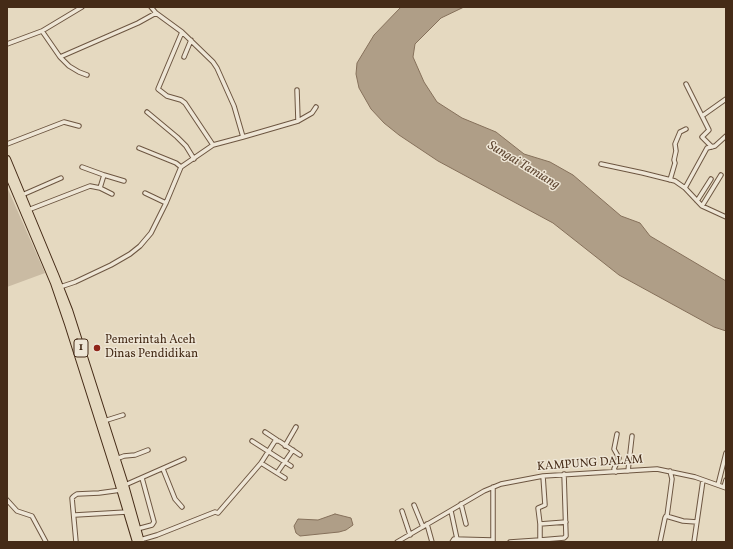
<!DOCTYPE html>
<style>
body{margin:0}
#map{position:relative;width:733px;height:549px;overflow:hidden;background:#e5d9c0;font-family:Vollkorn,serif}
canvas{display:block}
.frame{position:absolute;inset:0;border:8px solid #452b17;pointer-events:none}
</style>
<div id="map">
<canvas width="733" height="549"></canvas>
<div class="frame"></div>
</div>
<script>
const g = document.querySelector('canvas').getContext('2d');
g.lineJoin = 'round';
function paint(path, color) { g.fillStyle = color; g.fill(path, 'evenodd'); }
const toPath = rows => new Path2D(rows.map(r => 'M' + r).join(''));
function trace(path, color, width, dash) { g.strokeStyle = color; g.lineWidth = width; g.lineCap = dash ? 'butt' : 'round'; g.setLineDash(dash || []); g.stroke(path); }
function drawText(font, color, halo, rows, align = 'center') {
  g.font = font + ' Vollkorn,serif'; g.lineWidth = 3; g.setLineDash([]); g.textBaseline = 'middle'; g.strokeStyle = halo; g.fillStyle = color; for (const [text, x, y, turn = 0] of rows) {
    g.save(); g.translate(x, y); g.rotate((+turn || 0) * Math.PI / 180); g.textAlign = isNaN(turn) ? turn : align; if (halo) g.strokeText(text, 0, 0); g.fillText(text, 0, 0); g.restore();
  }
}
paint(toPath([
 [7,187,45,273,7,287]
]), '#cabba3');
const water = toPath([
 [401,7,464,7,441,18,415,44,413,57,424,82,437,102,462,118,496,132,524,154,550,162,573,175,621,216,640,223,650,236,726,281,726,331,714,327,619,275,553,223,438,161,399,135,384,123,371,109,359,88,356,74,357,63,374,35,401,7],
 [335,514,351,518,353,525,346,530,339,532,300,536,296,533,294,526,298,519,318,520,335,514]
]);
paint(water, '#af9e87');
trace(water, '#85705a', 1);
const street = toPath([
 [42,31,82,7],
 [182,32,158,89,167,96,181,100,185,103,213,145],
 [7,44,42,31,60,57,138,23,156,13],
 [60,57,69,66,79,72,87,75],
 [184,57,191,40],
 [686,84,709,130,702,137,712,147],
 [297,90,298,121],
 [147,112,177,137,186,146,194,159],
 [702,116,726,99],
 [243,137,298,121,312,113,316,107],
 [7,144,64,122,79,126],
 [139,148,176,163,181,167],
 [601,164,643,173,675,181,685,188,702,206,726,217],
 [82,167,104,175,124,181],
 [670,180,675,163,674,160,676,151,675,144,680,132,686,129],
 [100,188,104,175],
 [685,188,707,148,715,146,726,136],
 [145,193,166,203],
 [22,195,61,178],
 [697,201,711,179],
 [702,206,721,175],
 [28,210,90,186,100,188,112,194],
 [60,287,75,282,111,265,130,254,140,246,151,233,166,203,181,167,213,145,243,137,234,106,217,68,213,62,182,32,156,13,151,7],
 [104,421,123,415],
 [265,432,277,440],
 [252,441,291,466],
 [285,446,296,427],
 [116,459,124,456,135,455,148,450],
 [261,463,285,478],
 [163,469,175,499,182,507],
 [628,471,632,436],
 [616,472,614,469,619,458,614,449,617,434],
 [277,473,293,450],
 [125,485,184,459],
 [718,485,726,453],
 [724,487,726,480],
 [7,500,17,511,32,516,46,542],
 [461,504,466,524],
 [414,505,423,527],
 [402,511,410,535],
 [451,511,457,539],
 [75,515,127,512],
 [667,516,672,479,670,471],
 [427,524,432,542],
 [540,524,566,522],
 [137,529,152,525,154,522,142,478],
 [140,540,157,535,215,512,218,513,261,463,275,441,279,441,300,455],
 [540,540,564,538,566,536,564,474],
 [76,542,72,498,74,496,77,494,99,493,121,490],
 [397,542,484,491,501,484,543,476,657,469,695,477,726,488],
 [452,542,454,539,492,540],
 [493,542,493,487],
 [510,542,540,540,540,524,538,508,545,505,543,476],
 [660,542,665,518,666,516,683,521,697,522],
 [694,542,703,480]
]);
const highway = toPath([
 [7,159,56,277,69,310,125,485,141,542],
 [7,172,54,283,68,324,115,472,136,542]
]);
trace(street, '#6d5641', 5.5);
trace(highway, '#452b17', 8);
trace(street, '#eee6d6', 3.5);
trace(highway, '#e5d9c0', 6);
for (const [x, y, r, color] of [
 [97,348,4,"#8f2418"]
]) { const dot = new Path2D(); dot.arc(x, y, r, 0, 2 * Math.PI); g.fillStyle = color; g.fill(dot); trace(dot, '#eee6d6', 1.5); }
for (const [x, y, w] of [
 [81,348,14]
]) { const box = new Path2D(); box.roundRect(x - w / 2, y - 9, w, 18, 3); g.fillStyle = '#eee6d6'; g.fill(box); trace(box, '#452b17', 1); }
drawText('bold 11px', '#452b17', null, [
 ["1",81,348]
]);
drawText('12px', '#452b17', '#eee6d6', [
 ["Pemerintah Aceh",105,341],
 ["Dinas Pendidikan",105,355]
], 'left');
drawText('12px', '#452b17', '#eee6d6', [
 ["KAMPUNG DALAM",590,464,-4]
]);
drawText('italic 13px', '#604833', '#eee6d6', [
 ["Sungai Tamiang",523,166,31]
]);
</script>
